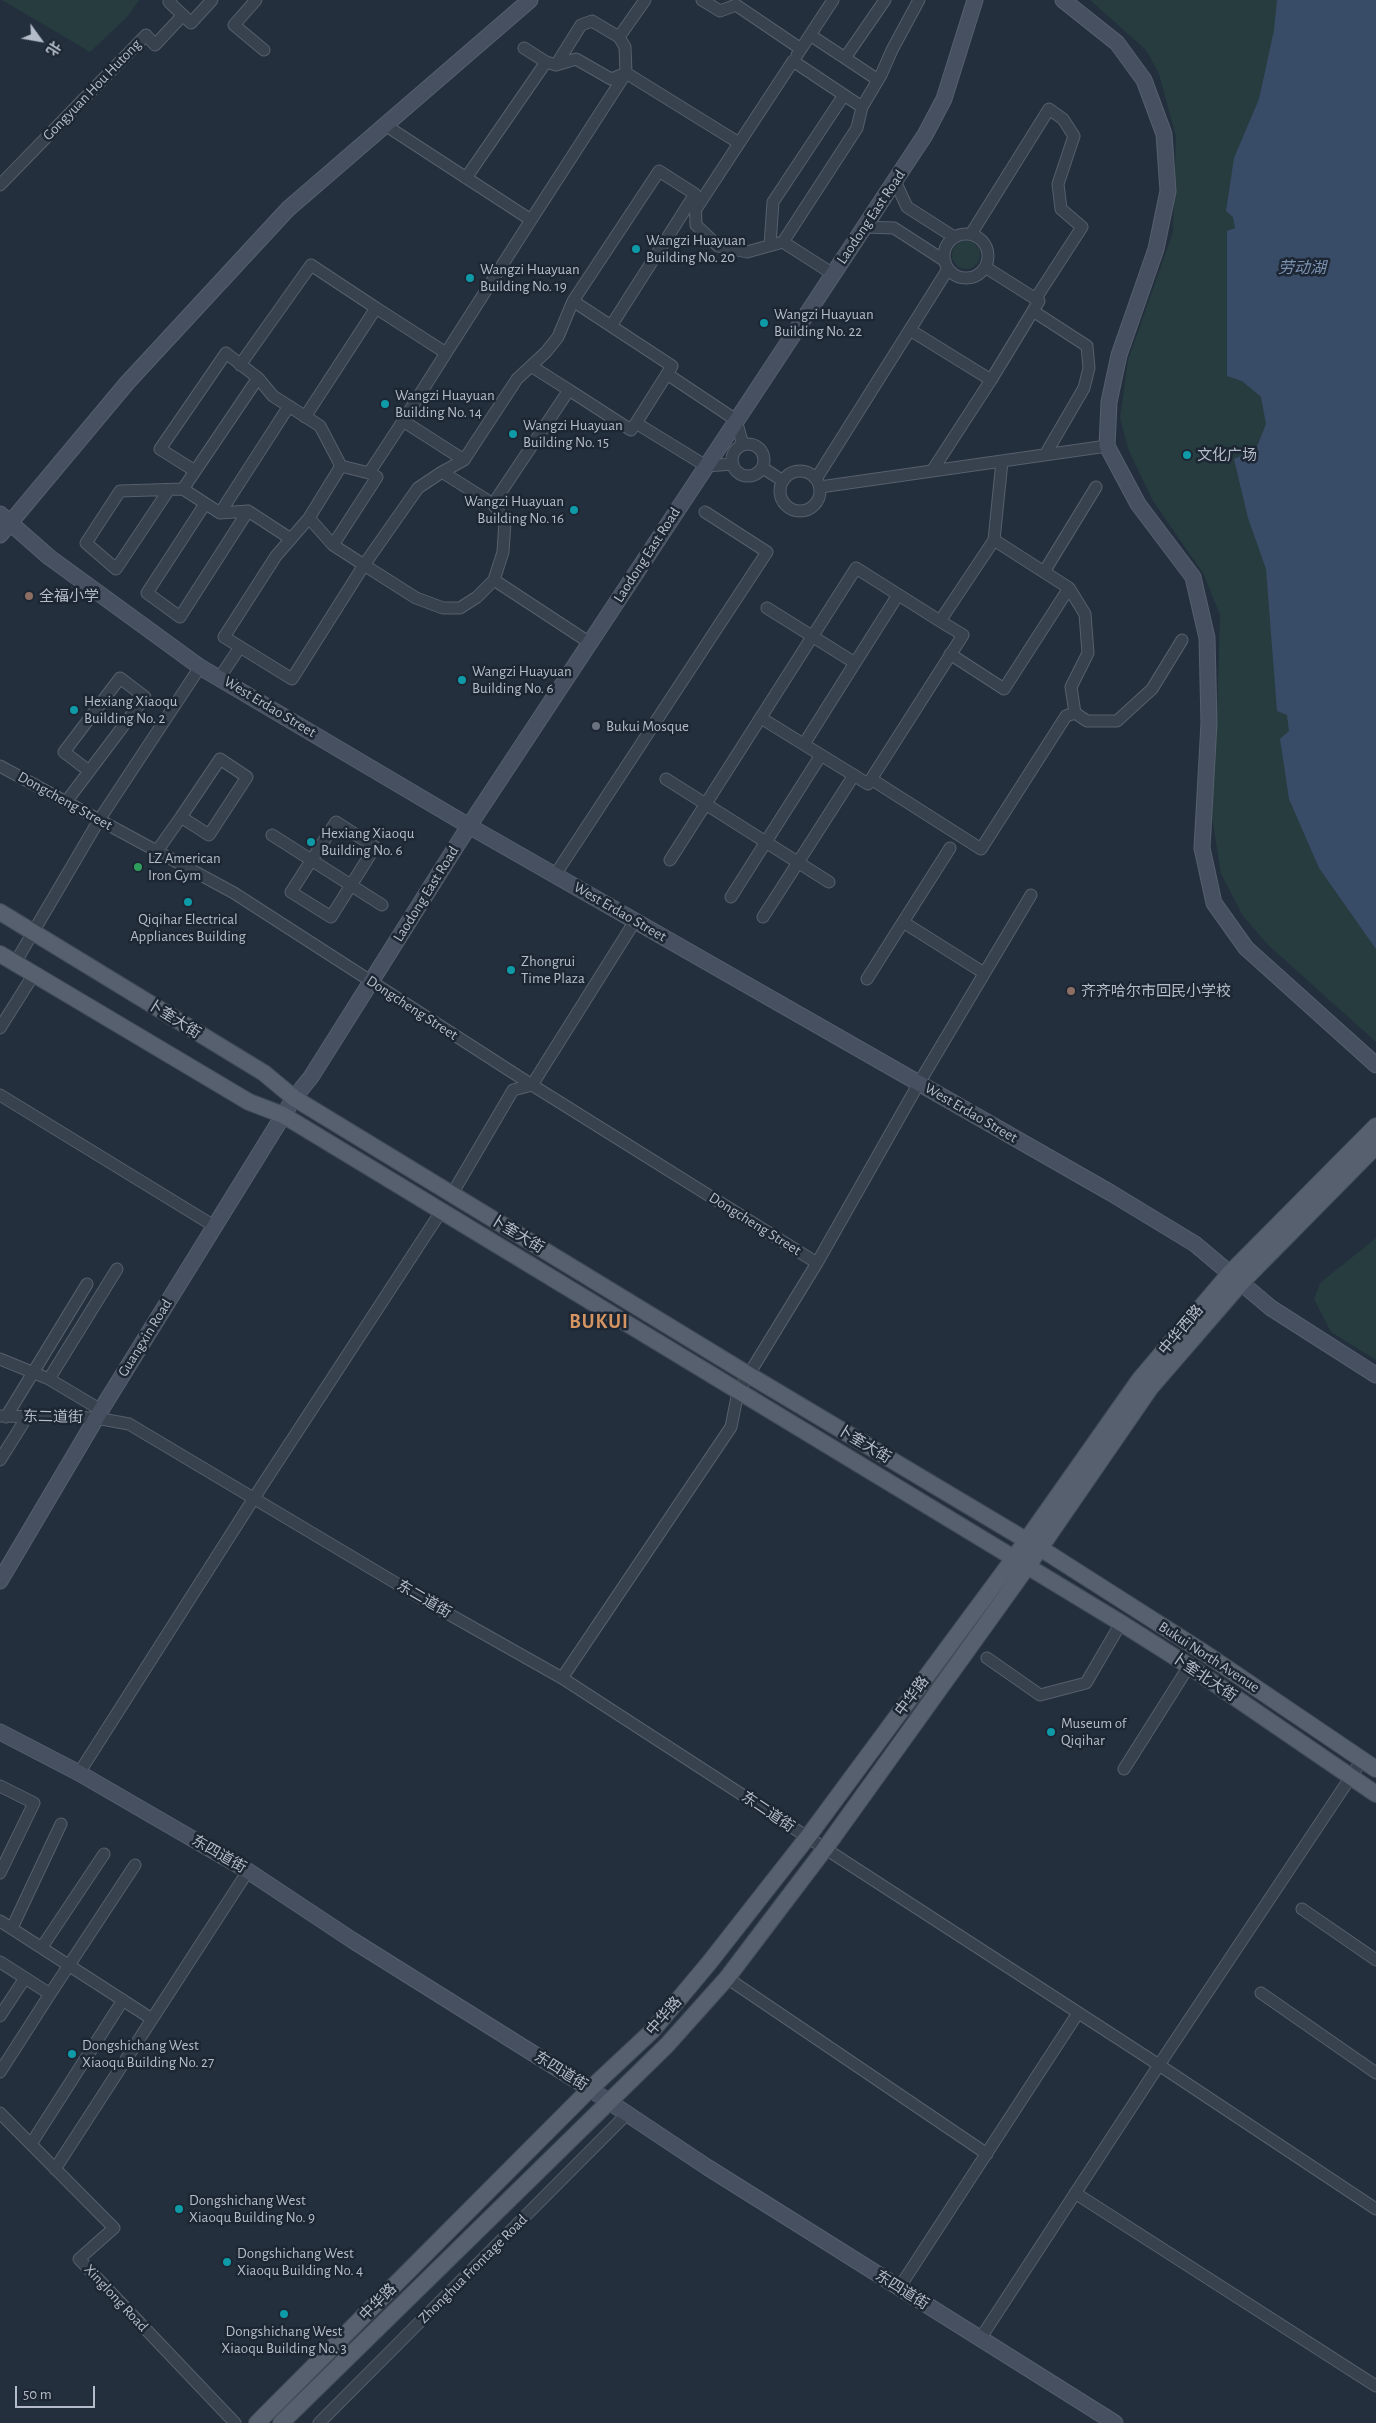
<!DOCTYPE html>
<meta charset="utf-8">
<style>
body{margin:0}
#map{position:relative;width:1376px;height:2423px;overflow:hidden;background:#242f3e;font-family:"Alegreya Sans","Noto Sans SC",sans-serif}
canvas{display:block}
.north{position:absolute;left:15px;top:15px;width:50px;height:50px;-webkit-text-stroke:4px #1d2633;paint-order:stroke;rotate:122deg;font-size:14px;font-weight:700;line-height:20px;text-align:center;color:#b4bcc9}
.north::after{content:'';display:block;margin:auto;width:18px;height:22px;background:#b4bcc9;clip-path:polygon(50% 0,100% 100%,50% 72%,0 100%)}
.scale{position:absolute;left:15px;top:2386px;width:80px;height:22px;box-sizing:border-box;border:2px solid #b4bcc9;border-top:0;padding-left:6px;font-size:15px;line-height:18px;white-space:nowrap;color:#b4bcc9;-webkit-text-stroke:4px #1d2633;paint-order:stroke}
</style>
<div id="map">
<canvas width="1376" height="2423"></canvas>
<div class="north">北</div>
<div class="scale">50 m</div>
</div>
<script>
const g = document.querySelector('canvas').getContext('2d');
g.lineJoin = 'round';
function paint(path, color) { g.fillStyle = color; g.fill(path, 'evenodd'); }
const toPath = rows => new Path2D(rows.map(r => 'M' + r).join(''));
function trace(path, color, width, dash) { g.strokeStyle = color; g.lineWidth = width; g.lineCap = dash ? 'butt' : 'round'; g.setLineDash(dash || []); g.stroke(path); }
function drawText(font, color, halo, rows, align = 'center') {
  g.font = font + ' "Alegreya Sans","Noto Sans SC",sans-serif'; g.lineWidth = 5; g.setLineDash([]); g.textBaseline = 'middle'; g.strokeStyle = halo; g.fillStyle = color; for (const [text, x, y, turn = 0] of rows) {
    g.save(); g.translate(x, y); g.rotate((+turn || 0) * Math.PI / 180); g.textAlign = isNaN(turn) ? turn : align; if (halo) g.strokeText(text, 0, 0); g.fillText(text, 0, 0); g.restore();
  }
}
paint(toPath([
 [2,0,139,0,128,16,90,52],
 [1090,0,1376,0,1376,1042,1267,944,1243,916,1221,874,1212,817,1217,719,1220,615,1203,573,1153,501,1129,451,1120,418,1128,360,1173,232,1176,137,1159,74,1146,50],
 '952 255a14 14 0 1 1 28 0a14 14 0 1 1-28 0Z',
 [1376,1238,1376,1360,1331,1332,1314,1299,1320,1283]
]), '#263c3f');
paint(toPath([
 [1277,0,1376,0,1376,949,1319,868,1289,799,1280,739,1289,731,1287,715,1277,711,1266,569,1248,518,1234,459,1256,449,1266,424,1261,397,1242,381,1227,376,1227,231,1235,228,1233,217,1226,211,1234,158,1259,99,1274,30]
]), '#394c67');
const street = toPath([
 [171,0,169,2,191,23,212,0],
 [256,0,234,25,264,50],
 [702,0,720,11,736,5,801,49],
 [810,35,845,58],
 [619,37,645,0],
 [524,48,546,62,556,65,576,59,611,79,626,73,739,143],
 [797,55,833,0],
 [878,80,845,58,885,0],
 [862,107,881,75,892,50,919,0],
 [385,125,531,220,626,73,625,47,619,37,592,21,581,25,556,65],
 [466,178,546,62],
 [895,181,907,207,954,237],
 [0,185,146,35,155,45,183,15],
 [696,209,793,61,862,107,857,128,783,242],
 [864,227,894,228,945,261],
 '944 256a22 22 0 1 1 44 0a22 22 0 1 1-44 0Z',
 [971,234,1049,109,1063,119,1074,136,1058,184,1061,209,1082,227,1036,298],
 [770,245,773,202,844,95],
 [985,267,1039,301,991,380],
 [573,301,659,171,695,194,696,225,718,246,747,252,783,242,833,274],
 [376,308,446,353,403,421],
 [1033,311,1087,346,1089,368,1084,388,1045,455],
 [611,326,672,366,667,374,736,420,743,445],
 [910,330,991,380,932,471],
 [446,353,531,220],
 [240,365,311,265,376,308,305,417],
 [569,390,631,430,636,423,706,466,733,464],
 [636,423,667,374],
 '732 460a16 16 0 1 1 32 0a16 16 0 1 1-32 0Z',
 [763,468,783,481],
 [195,471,160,449,226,353,258,378,273,396,320,426,341,466],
 '780 491a20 20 0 1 1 40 0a20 20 0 1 1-40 0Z',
 [442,472,493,504,505,521,503,552,494,580,477,597,460,608,443,608,416,598,364,565,418,488,442,472,464,460,517,379,546,352,558,337,573,301,611,326,695,194],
 [816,479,948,269],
 [820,487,1107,446],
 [183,489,258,378],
 [168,491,116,569,86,543,120,491,183,489,220,513,248,511,291,539],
 [205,504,147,593,180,617,248,511],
 [493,504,569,390,531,366],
 [220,513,289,406],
 [309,518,333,545,364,565,292,679,224,637,276,556,309,518],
 [309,518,341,466,369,473],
 [333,545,377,477,369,473,403,421,464,460],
 [1044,572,1096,487],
 [494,580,590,643],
 [767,608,855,663,898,595],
 [950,654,1004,689,1069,588,994,540],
 [220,677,240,647],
 [1075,713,1087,721,1117,721,1152,689,1182,640],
 [761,718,868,784,963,635,940,621],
 [804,744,855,663],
 [0,766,234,893,532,1085,817,1263],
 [666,779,829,882],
 [871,779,981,849,1066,716,1075,713,1071,687,1088,653,1085,614,1069,588],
 [66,802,145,697,120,678,64,752,89,771],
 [336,822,375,847,331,917,291,892,336,822],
 [272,835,382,905],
 [950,848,903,922,984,973],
 [157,851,181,817,209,835,247,777,220,759,181,817],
 [670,860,856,568,940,621,994,540,1002,461],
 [555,875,767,552,705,512],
 [731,897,821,755],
 [763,917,854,775],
 [15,963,99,820,200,667],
 [867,979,903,922],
 [0,1028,34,974],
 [0,1095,214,1226],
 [452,1194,513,1090,532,1085,635,921],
 [0,1359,49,1379,101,1410],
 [49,1379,117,1269],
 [0,1416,96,1418,129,1424,431,1604,562,1678,1159,2065,1376,2209],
 [6,1417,87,1284],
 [0,1460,27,1417],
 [987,1658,1040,1695,1086,1683,1121,1623],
 [562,1678,731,1427,738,1392,817,1263,919,1083,1031,895],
 [1124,1769,1189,1666],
 [79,1773,254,1498,442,1210],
 [0,1786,34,1803,0,1873],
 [1302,1909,1376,1960],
 [0,1921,152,2019],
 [12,1928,61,1824],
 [42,1947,104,1854],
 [0,1962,50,1994,135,1865],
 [727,1978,987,2154],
 [1261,1993,1376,2073],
 [0,2016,25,1978],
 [0,2072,50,1994],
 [0,2113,114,2228,79,2259,235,2423],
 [31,2144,123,2000],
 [55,2169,248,1871],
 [1075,2193,1376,2386],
 [899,2288,1078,2013],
 [980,2339,1159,2065,1362,1760],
 [319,2423,627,2114]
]);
const secondary = toPath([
 [1063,0,1117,43,1144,80,1164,134,1168,191,1156,249,1119,355,1109,402,1107,446,1138,504,1193,577,1207,638,1209,723,1202,848,1214,903,1246,948,1376,1065],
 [0,514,49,557,200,667,469,826,1111,1193,1195,1244,1271,1308,1376,1375],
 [0,535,127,383,288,209,530,0],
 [0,1581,101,1410,294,1098,311,1077,469,826,925,135,944,99,975,0],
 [0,1732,79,1773,248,1871,352,1940,590,2089,707,2167,1115,2423]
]);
const primary = toPath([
 [0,912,264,1073,294,1098,749,1375,1051,1555,1200,1650,1376,1769],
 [0,954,249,1102,283,1115,1121,1623,1189,1666,1376,1794],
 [257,2423,590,2089,652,2031,709,1963,807,1838,1014,1558,1140,1379,1230,1273,1376,1126],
 [281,2423,667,2045,727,1978,824,1850,1027,1567,1151,1387,1241,1283,1376,1146]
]);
trace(street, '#565f6c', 13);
trace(secondary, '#565f6c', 17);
trace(primary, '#414a57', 18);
trace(street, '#38414e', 11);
trace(secondary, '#465061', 15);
trace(primary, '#56606e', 16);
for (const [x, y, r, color] of [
 [636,249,5,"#0f9aa8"],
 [470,278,5,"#0f9aa8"],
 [764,323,5,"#0f9aa8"],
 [385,404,5,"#0f9aa8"],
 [513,434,5,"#0f9aa8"],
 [1187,455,5,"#0f9aa8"],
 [574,510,5,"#0f9aa8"],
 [29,596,5,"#8d6e63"],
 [462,680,5,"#0f9aa8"],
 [74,710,5,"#0f9aa8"],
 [596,726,5,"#6b7280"],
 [311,842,5,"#0f9aa8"],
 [138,867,5,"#2e9e5b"],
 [188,902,5,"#0f9aa8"],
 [511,970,5,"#0f9aa8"],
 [1071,991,5,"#8d6e63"],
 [1051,1732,5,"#0f9aa8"],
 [72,2054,5,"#0f9aa8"],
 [179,2209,5,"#0f9aa8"],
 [227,2262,5,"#0f9aa8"],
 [284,2314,5,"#0f9aa8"]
]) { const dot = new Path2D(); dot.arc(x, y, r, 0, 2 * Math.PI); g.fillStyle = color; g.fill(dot); trace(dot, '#1d2633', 2); }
drawText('15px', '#b4bcc9', '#1d2633', [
 ["Gongyuan Hou Hutong",92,90,-46],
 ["Laodong East Road",871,217,-56],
 ["Laodong East Road",647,555,-57],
 ["West Erdao Street",270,707,31],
 ["Dongcheng Street",65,801,29],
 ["Laodong East Road",426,894,-58],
 ["West Erdao Street",620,912,30],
 ["Dongcheng Street",412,1008,33],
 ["卜奎大街",174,1019,32],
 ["West Erdao Street",971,1113,30],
 ["Dongcheng Street",755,1224,32],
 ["卜奎大街",517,1234,31],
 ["中华西路",1181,1330,-50],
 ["Guangxin Road",145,1338,-58],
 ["东二道街",53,1417,1],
 ["卜奎大街",864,1444,31],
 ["东二道街",424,1599,30],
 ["Bukui North Avenue",1209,1657,33],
 ["卜奎北大街",1204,1677,34],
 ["中华路",912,1696,-53],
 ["东二道街",768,1812,34],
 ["东四道街",219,1854,30],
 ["中华路",664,2016,-49],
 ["东四道街",561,2071,32],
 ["Zhonghua Frontage Road",473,2269,-45],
 ["东四道街",902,2290,32],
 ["Xinglong Road",116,2298,47],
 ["中华路",378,2302,-45]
]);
drawText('15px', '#b4bcc9', '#1d2633', [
 ["Wangzi Huayuan",646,240],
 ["Building No. 20",646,257],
 ["Wangzi Huayuan",480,269],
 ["Building No. 19",480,286],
 ["Wangzi Huayuan",774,314],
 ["Building No. 22",774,331],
 ["Wangzi Huayuan",395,395],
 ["Building No. 14",395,412],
 ["Wangzi Huayuan",523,425],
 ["Building No. 15",523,442],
 ["文化广场",1197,455],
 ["Wangzi Huayuan",564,501,"right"],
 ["Building No. 16",564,518,"right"],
 ["全福小学",39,596],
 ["Wangzi Huayuan",472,671],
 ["Building No. 6",472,688],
 ["Hexiang Xiaoqu",84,701],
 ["Building No. 2",84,718],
 ["Bukui Mosque",606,726],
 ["Hexiang Xiaoqu",321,833],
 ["Building No. 6",321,850],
 ["LZ American",148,858],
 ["Iron Gym",148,875],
 ["Qiqihar Electrical",188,919,"center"],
 ["Appliances Building",188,936,"center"],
 ["Zhongrui",521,961],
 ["Time Plaza",521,978],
 ["齐齐哈尔市回民小学校",1081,991],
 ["Museum of",1061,1723],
 ["Qiqihar",1061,1740],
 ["Dongshichang West",82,2045],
 ["Xiaoqu Building No. 27",82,2062],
 ["Dongshichang West",189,2200],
 ["Xiaoqu Building No. 9",189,2217],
 ["Dongshichang West",237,2253],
 ["Xiaoqu Building No. 4",237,2270],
 ["Dongshichang West",284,2331,"center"],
 ["Xiaoqu Building No. 3",284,2348,"center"]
], 'left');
drawText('italic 16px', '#7c92b1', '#1d2633', [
 ["劳动湖",1302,268]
]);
g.letterSpacing = '1px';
drawText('bold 20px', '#d59563', '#1d2633', [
 ["BUKUI",599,1322]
]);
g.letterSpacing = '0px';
</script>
